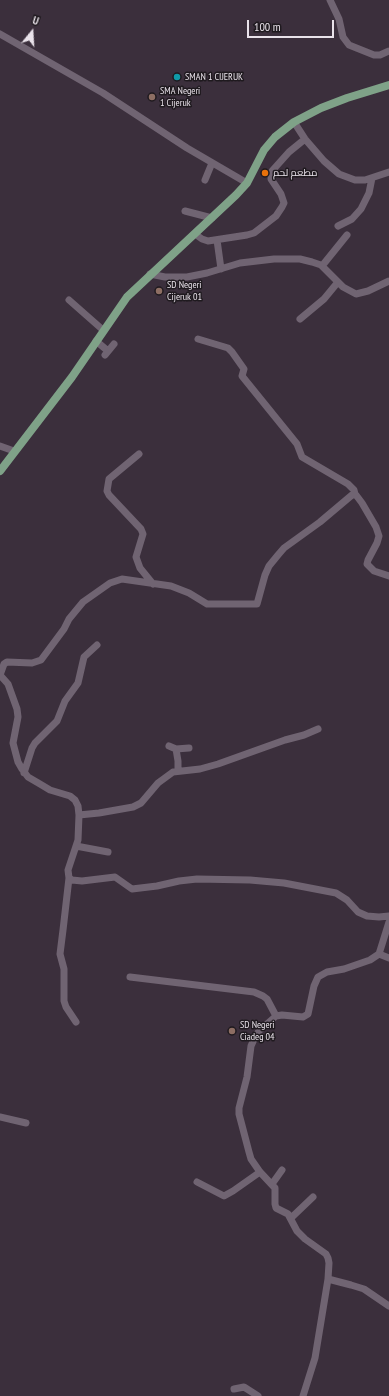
<!DOCTYPE html>
<meta charset="utf-8">
<style>
body{margin:0}
#map{position:relative;width:389px;height:1396px;overflow:hidden;background:#3b2f3c;font-family:"PT Sans Narrow",sans-serif}
canvas{display:block}
.north{position:absolute;left:12px;top:12px;width:40px;height:40px;-webkit-text-stroke:3px #1f1a1f;paint-order:stroke;rotate:18deg;font-size:11px;font-weight:700;line-height:16px;text-align:center;color:#e9e2ea}
.north::after{content:'';display:block;margin:auto;width:14px;height:18px;background:#e9e2ea;clip-path:polygon(50% 0,100% 100%,50% 72%,0 100%)}
.scale{position:absolute;left:247px;top:20px;width:87px;height:18px;box-sizing:border-box;border:2px solid #e9e2ea;border-top:0;padding-left:5px;font-size:12px;line-height:14px;white-space:nowrap;color:#e9e2ea;-webkit-text-stroke:3px #1f1a1f;paint-order:stroke}
</style>
<div id="map">
<canvas width="389" height="1396"></canvas>
<div class="north">U</div>
<div class="scale">100 m</div>
</div>
<script>
const g = document.querySelector('canvas').getContext('2d');
g.lineJoin = 'round';
const toPath = rows => new Path2D(rows.map(r => 'M' + r).join(''));
function trace(path, color, width, dash) { g.strokeStyle = color; g.lineWidth = width; g.lineCap = dash ? 'butt' : 'round'; g.setLineDash(dash || []); g.stroke(path); }
function drawText(font, color, halo, rows, align = 'center') {
  g.font = font + ' "PT Sans Narrow",Cairo,sans-serif'; g.lineWidth = 3; g.setLineDash([]); g.textBaseline = 'middle'; g.strokeStyle = halo; g.fillStyle = color; for (const [text, x, y, turn = 0] of rows) {
    g.save(); g.translate(x, y); g.rotate((+turn || 0) * Math.PI / 180); g.textAlign = isNaN(turn) ? turn : align; if (halo) g.strokeText(text, 0, 0); g.fillText(text, 0, 0); g.restore();
  }
}
trace(toPath([
 [330,0,339,19,343,37,349,45,374,55,380,55,389,51],
 [0,34,103,93,187,148,247,183],
 [294,122,305,139,324,161,339,174,355,180,365,180,389,172],
 [205,180,212,163],
 [185,211,212,218],
 [338,226,352,219,361,209,369,193,372,178],
 [195,234,202,239,208,241,247,235,254,233,276,216,282,207,284,203,281,194,271,179,272,171,289,152,305,139],
 [217,240,221,269],
 [322,266,347,235],
 [150,274,165,277,187,277,207,273,240,263,274,259,300,259,312,262,321,265,343,287,356,294,368,291,389,281],
 [69,300,103,330],
 [300,319,324,299,338,282],
 [198,339,228,348,232,352,244,369,242,376,297,444,302,457,348,484,354,490,355,494],
 [96,341,108,351],
 [105,355,114,344],
 [0,446,14,451],
 [139,454,109,479,107,491,109,495,141,529,143,534,136,557,140,568,153,584],
 [0,675,8,684,17,709,18,717,13,743,18,762,22,769,28,777,40,784,50,790,70,796,75,800,78,806,79,815,78,840,68,870,69,878,72,880,82,881,115,877,132,889,157,886,179,881,197,879,250,880,284,883,336,893,347,900,358,912,367,916,379,917,389,916],
 [0,675,4,664,7,662,32,663,41,660,64,629,69,619,83,602,110,583,122,579,171,586,189,593,207,604,257,604,265,575,269,566,278,555,284,548,320,522,352,495,356,495,362,503,376,527,379,536,377,543,368,560,367,564,374,571,389,576],
 [169,746,176,749,189,748],
 [176,749,178,761,178,771],
 [24,773,32,748,35,743,57,721,65,701,78,683,84,657,97,645],
 [79,815,99,813,133,807,141,803,158,783,173,772,200,769,218,764,285,740,304,735,318,729],
 [76,846,108,852],
 [69,878,63,930,60,954,64,969,64,1001,66,1007,76,1022],
 [379,954,389,958],
 [130,977,254,992,263,996,267,999,276,1016],
 [0,1117,26,1123],
 [197,1182,224,1196,233,1191,260,1172],
 [272,1184,282,1170],
 [291,1218,313,1197],
 [328,1279,351,1285,364,1289,389,1306],
 [234,1389,244,1387,258,1396],
 [303,1396,315,1358,328,1279,329,1263,328,1258,326,1254,305,1239,297,1231,288,1214,276,1208,275,1204,275,1188,260,1172,251,1159,249,1152,239,1114,239,1108,247,1077,251,1046,255,1037,259,1031,276,1016,282,1015,303,1017,308,1014,314,986,318,977,327,972,344,969,370,960,379,954,389,922]
]), '#706472', 7);
trace(toPath([
 [0,471,72,377,127,297,236,195,247,183,264,150,275,137,294,122,321,108,347,98,389,85]
]), '#7fa288', 8);
for (const [x, y, r, color] of [
 [177,77,4,"#0f9aa8"],
 [152,97,4,"#8d6e63"],
 [265,173,4,"#e8710a"],
 [159,291,4,"#8d6e63"],
 [232,1031,4,"#8d6e63"]
]) { const dot = new Path2D(); dot.arc(x, y, r, 0, 2 * Math.PI); g.fillStyle = color; g.fill(dot); trace(dot, '#1f1a1f', 1.5); }
drawText('10px', '#e9e2ea', '#1f1a1f', [
 ["SMAN 1 CIJERUK",185,77],
 ["SMA Negeri",160,91],
 ["1 Cijeruk",160,103],
 ["مطعم لحم",273,173],
 ["SD Negeri",167,285],
 ["Cijeruk 01",167,297],
 ["SD Negeri",240,1025],
 ["Ciadeg 04",240,1037]
], 'left');
</script>
